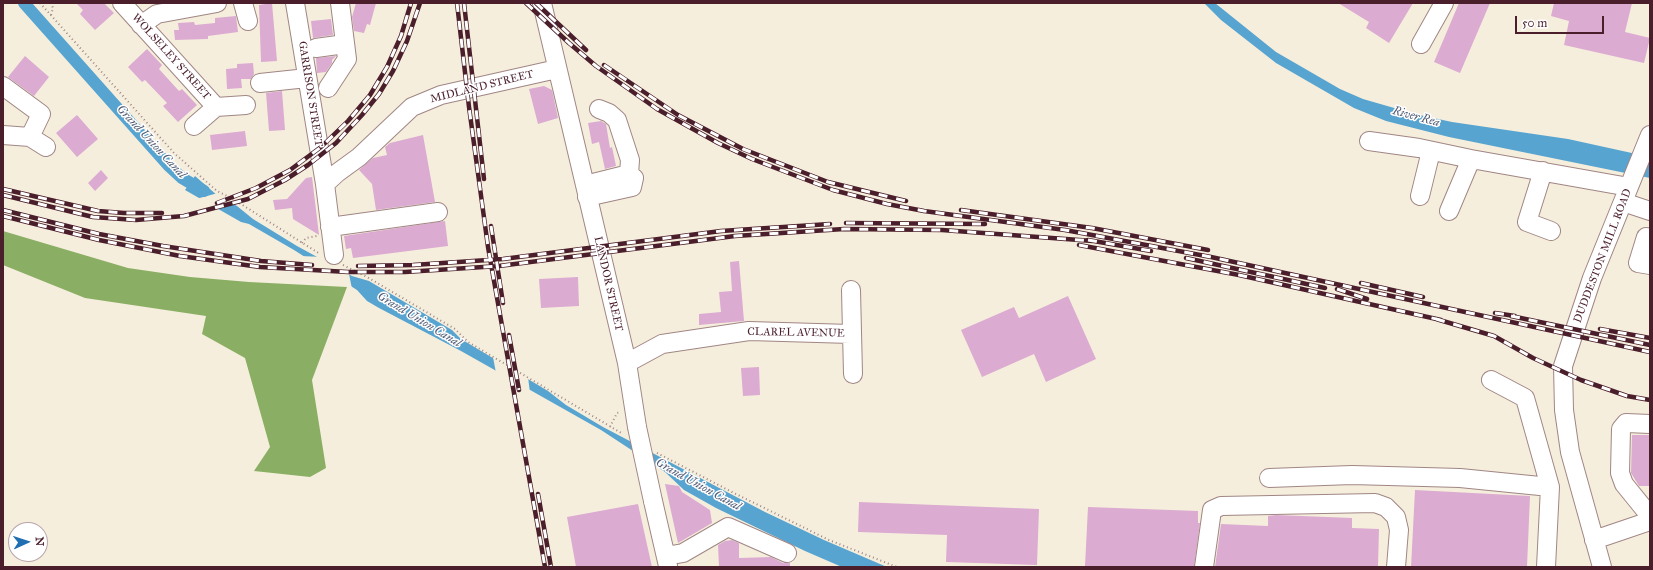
<!DOCTYPE html>
<style>
body{margin:0}
#map{position:relative;width:1653px;height:570px;overflow:hidden;background:#f6eedd;font-family:"IM FELL Great Primer",serif}
canvas{display:block}
.frame{position:absolute;inset:0;border:4px solid #4a1f2b;pointer-events:none}
.north{position:absolute;left:8px;top:522px;width:40px;height:40px;box-sizing:border-box;background:#fff;border:1px solid #b7a5aa;border-radius:50%;rotate:87deg;font-size:11px;font-weight:700;line-height:16px;text-align:center;color:#4a1f2b}
.north::after{content:'';display:block;margin:auto;width:14px;height:18px;background:#1f6fb2;clip-path:polygon(50% 0,100% 100%,50% 72%,0 100%)}
.scale{position:absolute;left:1515px;top:16px;width:89px;height:18px;box-sizing:border-box;border:2px solid #4a1f2b;border-top:0;padding-left:5px;font-size:12px;line-height:14px;white-space:nowrap;color:#4a1f2b;-webkit-text-stroke:3px #fff;paint-order:stroke}
</style>
<div id="map">
<canvas width="1653" height="570"></canvas>
<div class="frame"></div>
<div class="north">N</div>
<div class="scale">50 m</div>
</div>
<script>
const g = document.querySelector('canvas').getContext('2d');
g.lineJoin = 'round';
function paint(path, color) { g.fillStyle = color; g.fill(path, 'evenodd'); }
const toPath = rows => new Path2D(rows.map(r => 'M' + r).join(''));
function trace(path, color, width, dash) { g.strokeStyle = color; g.lineWidth = width; g.lineCap = dash ? 'butt' : 'round'; g.setLineDash(dash || []); g.stroke(path); }
function drawText(font, color, halo, rows, align = 'center') {
  g.font = font + ' "IM FELL Great Primer",serif'; g.lineWidth = 3; g.setLineDash([]); g.textBaseline = 'middle'; g.strokeStyle = halo; g.fillStyle = color; for (const [text, x, y, turn = 0] of rows) {
    g.save(); g.translate(x, y); g.rotate((+turn || 0) * Math.PI / 180); g.textAlign = isNaN(turn) ? turn : align; if (halo) g.strokeText(text, 0, 0); g.fillText(text, 0, 0); g.restore();
  }
}
paint(toPath([
 [3,231,128,268,190,277,249,282,347,287,312,380,326,468,310,477,254,471,270,447,245,358,202,334,206,316,85,298,3,265]
]), '#8aaf64');
paint(toPath([
 [1204,3,1215,3,1276,52,1340,89,1363,99,1415,114,1452,122,1568,139,1650,157,1650,178,1449,137,1386,121,1354,108,1276,63,1221,20],
 [195,176,218,196,237,206,253,219,297,246,352,276,369,281,452,330,461,339,548,391,566,405,603,427,765,512,824,540,887,567,842,567,805,551,716,508,684,490,665,472,601,430,461,351,379,308,367,301,357,290,294,250,249,224,241,222,185,190]
]), '#57a4d0');
paint(toPath([
 [218,193,237,203,215,210,196,199],
 [300,256,323,257,352,274,349,274,352,289],
 [493,357,528,377,530,393,496,373]
]), '#f6eedd');
trace(toPath([
 [24,3,168,165,182,178,204,191]
]), '#57a4d0', 12);
paint(toPath([
 [76,3,104,3,114,13,95,30,80,14,83,10],
 [272,3,277,61,261,62,259,5],
 [356,3,376,3,370,25,367,24,364,33,354,31,352,17],
 [1338,3,1413,3,1389,43,1366,28,1369,22],
 [1459,3,1490,3,1460,73,1434,62],
 [1554,3,1632,3,1625,32,1650,38,1644,63,1564,45,1569,21,1551,16],
 [236,16,238,32,208,36,208,39,175,40,174,30,179,30,178,23,194,22,195,25,215,23,215,18],
 [331,19,333,35,313,38,311,21],
 [147,49,162,65,159,69,179,91,182,89,197,105,178,122,163,106,167,103,145,80,142,82,128,67],
 [25,56,49,77,34,96,8,77],
 [336,56,332,60,332,63,326,72,317,73,316,58],
 [253,63,254,74,251,79,241,79,242,88,227,89,226,69,237,68,237,64],
 [544,86,552,90,558,118,538,124,529,89],
 [282,91,285,130,269,131,266,93],
 [77,115,98,139,77,157,56,133],
 [601,121,606,124,610,148,612,147,616,166,605,169,599,142,592,144,588,123],
 [245,131,247,146,212,150,210,135],
 [423,135,435,202,376,210,372,184,359,170,373,158,387,155,385,147,390,143],
 [101,170,108,178,95,191,88,183],
 [312,177,319,235,293,219,292,208,275,210,273,200,287,199,306,178],
 [445,221,448,246,353,258,351,248,346,249,344,236],
 [739,261,744,321,699,325,699,314,721,312,719,292,732,291,730,262],
 [578,277,579,306,541,308,539,279],
 [1068,296,1096,359,1046,382,1034,354,982,377,961,330,1014,307,1019,318],
 [759,367,760,395,743,396,741,368],
 [1632,435,1650,435,1650,486,1639,486,1631,473],
 [665,484,679,486,682,492,710,510,712,523,678,543],
 [1415,490,1530,496,1527,567,1411,567],
 [859,502,1039,509,1037,565,946,562,947,535,858,532],
 [638,504,652,567,576,567,567,517],
 [1088,507,1198,511,1198,523,1200,523,1194,567,1085,566],
 [1276,515,1352,518,1352,528,1379,529,1378,567,1215,567,1221,524,1268,526,1268,516],
 [732,540,739,543,739,558,771,557,783,563,790,563,790,567,719,567,718,545,725,541]
]), '#dbabd1');
const minor = toPath([
 [122,3,216,107],
 [243,3,248,21],
 [295,3,325,184],
 [542,3,627,363,637,427],
 [141,25,157,14,217,3],
 [1421,44,1444,3],
 [316,48,345,44],
 [260,83,307,78],
 [3,86,41,114,30,137],
 [328,88,347,59,340,3],
 [216,107,246,105],
 [599,109,609,113,617,120,630,160,629,174],
 [194,126,216,107],
 [3,135,30,137,46,147],
 [1369,141,1419,148,1471,159],
 [1543,171,1527,222,1551,231],
 [585,185,629,174,634,178,632,187,587,197],
 [1420,196,1431,151],
 [1623,202,1650,211],
 [1449,211,1471,159,1629,187],
 [330,227,438,212],
 [1650,238,1646,237,1638,263,1650,265],
 [334,255,325,184,337,173,359,157,412,107,441,95,557,69],
 [851,290,853,374],
 [627,363,662,344,749,331,851,334],
 [1491,380,1525,398,1550,487,1546,567],
 [1650,424,1626,423,1621,429,1620,473,1624,484,1650,516],
 [1269,478,1352,475,1460,478,1550,487],
 [653,501,668,566],
 [1594,540,1650,521],
 [666,556,683,553,728,527,787,553],
 [1204,567,1212,510,1221,506,1375,503,1386,507,1396,517,1399,530,1396,567],
 [1602,567,1570,452,1564,410,1563,366,1592,278,1650,135]
]);
trace(minor, '#a08684', 20);
trace(toPath([
 [40,3,174,153,217,191,233,199,320,254],
 [51,15,53,8,51,3],
 [302,243,306,238,317,236],
 [343,265,367,277,455,329,468,342,623,434],
 [610,427,617,413,620,412],
 [657,453,732,492,829,540,897,567]
]), '#a08684', 2, [1, 3]);
trace(minor, '#fff', 18);
const rail = toPath([
 [457,3,469,107,488,247,545,567],
 [464,3,484,179],
 [526,3,569,43,596,66,657,109,718,143,752,159,833,190,887,204,924,211,1065,230,1211,257,1650,352],
 [536,3,586,50],
 [604,65,678,115,743,149,828,182,906,201],
 [3,189,98,211,124,213,162,213],
 [3,195,93,217,136,220,184,216,248,199,285,180,308,165,336,143,362,115,379,94,393,71,407,41,420,3],
 [217,203,256,188,290,170,321,147,348,121,370,95,387,67,401,36,411,3],
 [3,210,99,234,163,246,261,261,312,265],
 [961,210,1092,228,1208,250],
 [3,216,99,240,180,256,260,267,348,272,405,272,499,266,735,236,844,229,942,230,1093,241],
 [846,223,985,224],
 [491,226,503,303],
 [1088,240,1151,251],
 [1079,245,1239,275,1441,320],
 [1186,258,1325,288],
 [358,266,413,265,503,259,721,231,830,224],
 [1361,283,1423,297],
 [1337,289,1367,299],
 [1495,313,1515,316],
 [1511,316,1650,345],
 [1436,319,1494,336,1533,358,1581,380,1627,396,1650,400],
 [1600,329,1650,338],
 [509,335,519,390],
 [538,494,551,567]
]);
trace(rail, '#4a1f2b', 4.5);
trace(rail, '#fff', 3, [9]);
const minorBridge = toPath([
 [637,427,653,501]
]);
trace(minorBridge, '#a08684', 20, []);
trace(minorBridge, '#fff', 18);
drawText('11px', '#4a1f2b', '#fff', [
 ["WOLSELEY STREET",171,57,48],
 ["MIDLAND STREET",482,87,-14],
 ["GARRISON STREET",310,94,81],
 ["DUDDESTON MILL ROAD",1603,256,-69],
 ["LANDOR STREET",608,284,77],
 ["CLAREL AVENUE",796,333,1]
]);
drawText('italic 12px', '#505b75', '#fff', [
 ["River Rea",1416,117,15],
 ["Grand Union Canal",151,142,47],
 ["Grand Union Canal",419,320,31],
 ["Grand Union Canal",698,485,29]
]);
</script>
